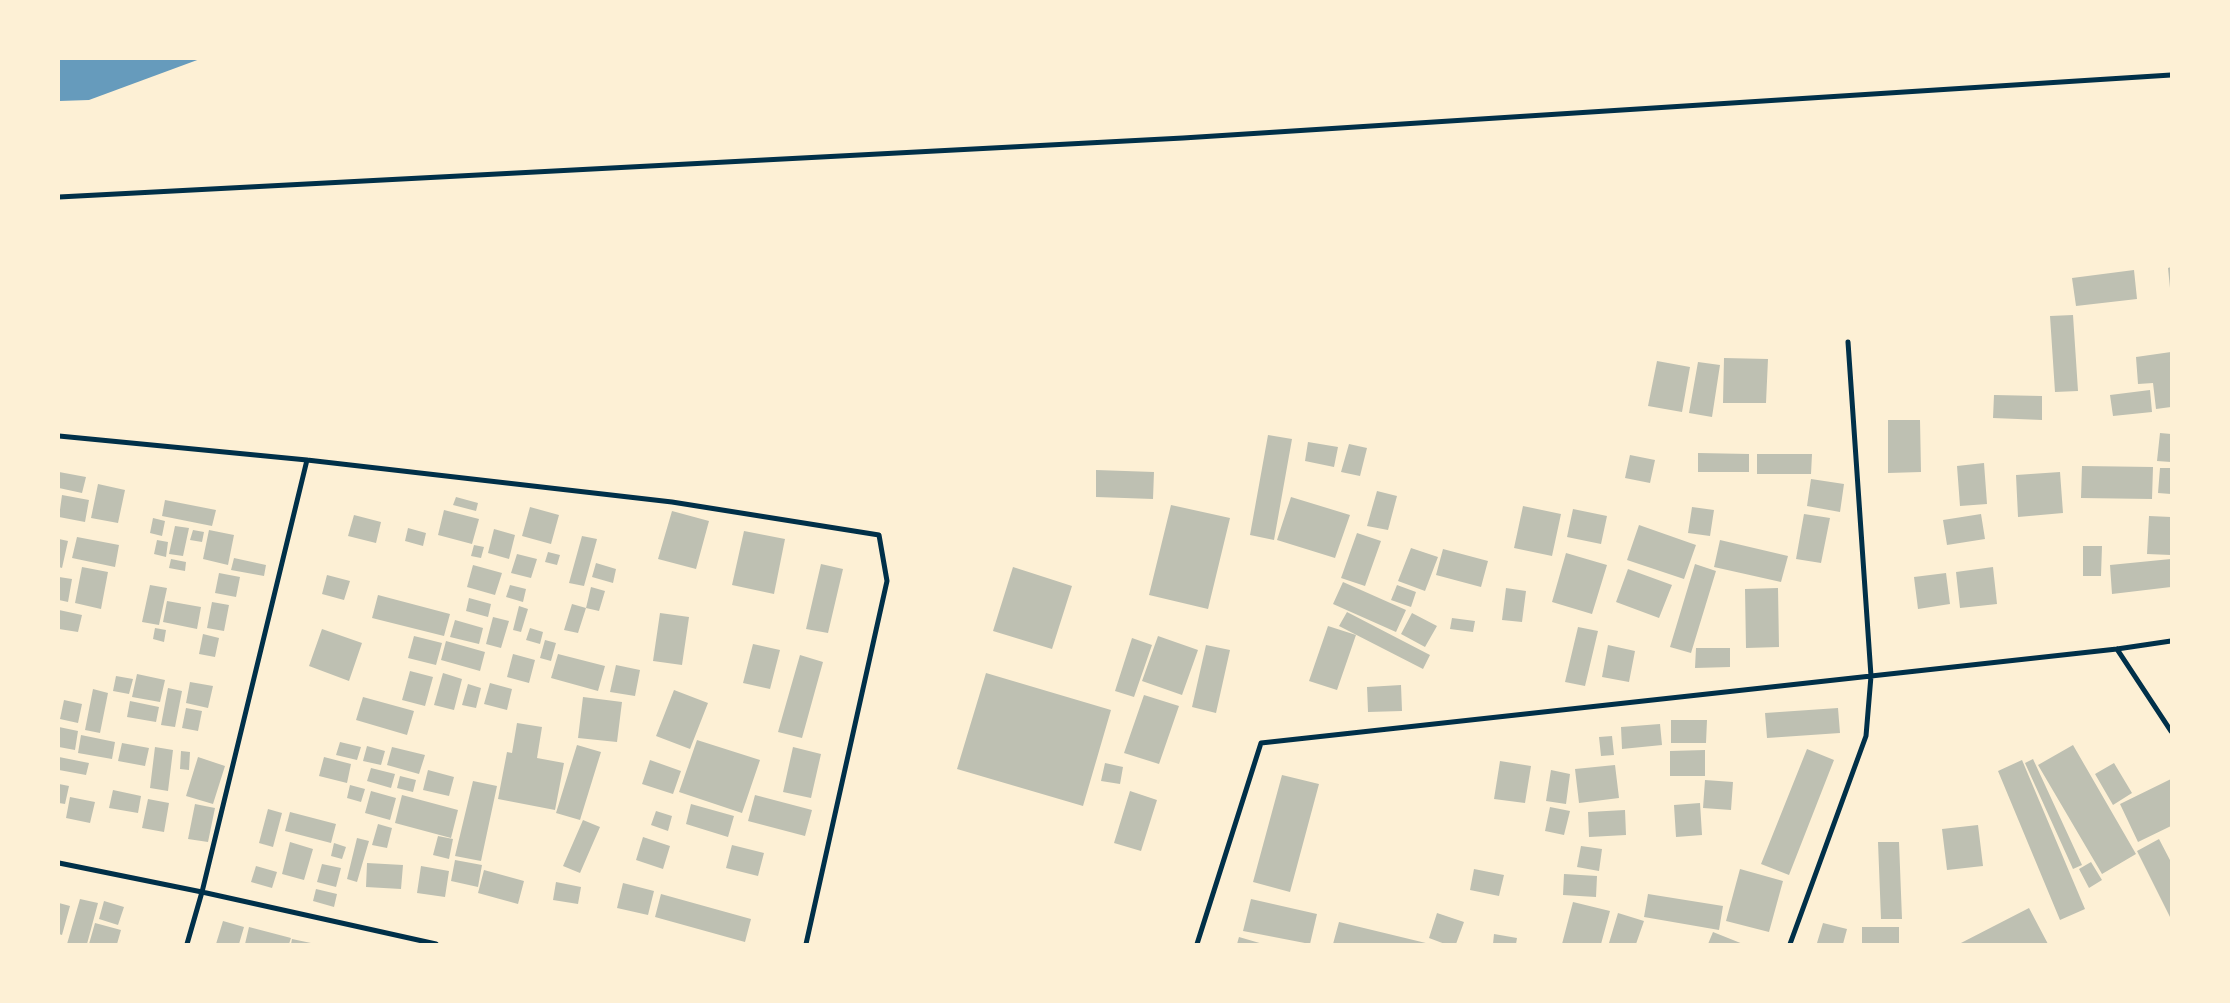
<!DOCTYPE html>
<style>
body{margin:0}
#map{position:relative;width:2230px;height:1003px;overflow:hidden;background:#fdf0d5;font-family:"Roboto Condensed",sans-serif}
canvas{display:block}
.frame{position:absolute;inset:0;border:60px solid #fdf0d5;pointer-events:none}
</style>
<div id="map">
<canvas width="2230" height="1003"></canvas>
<div class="frame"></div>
</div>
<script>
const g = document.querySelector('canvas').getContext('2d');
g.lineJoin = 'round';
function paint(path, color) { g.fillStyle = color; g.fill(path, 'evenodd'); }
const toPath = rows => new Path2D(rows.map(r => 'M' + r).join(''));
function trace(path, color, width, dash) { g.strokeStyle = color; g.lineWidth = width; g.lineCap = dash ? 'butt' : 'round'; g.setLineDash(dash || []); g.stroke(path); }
paint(toPath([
 [59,59,200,59,89,100,59,101]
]), '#669bbc');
paint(toPath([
 [2171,267,2171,288,2170,288,2168,268],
 [2134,270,2137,299,2076,306,2072,278],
 [2073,315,2078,391,2055,392,2050,316],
 [2171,352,2171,407,2156,409,2153,383,2138,384,2136,357],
 [1724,358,1768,359,1766,403,1723,403],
 [1657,361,1690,367,1682,412,1648,406],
 [1698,362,1720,365,1712,417,1689,413],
 [2150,390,2152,412,2113,416,2110,395],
 [1994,395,2042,396,2042,420,1993,418],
 [1888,420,1920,420,1921,472,1888,473],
 [2160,433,2171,434,2171,462,2157,461],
 [1268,435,1292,439,1274,540,1250,535],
 [1308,442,1338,447,1334,467,1305,461],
 [1349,444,1367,448,1360,476,1341,472],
 [1698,453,1749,454,1749,472,1698,472],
 [1757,454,1812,454,1811,474,1757,474],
 [1630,455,1655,460,1650,483,1625,478],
 [1984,463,1987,504,1960,506,1957,466],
 [2082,466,2153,467,2152,499,2081,498],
 [2160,468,2171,468,2171,494,2158,493],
 [1096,470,1154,472,1153,499,1096,497],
 [59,472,86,477,82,493,59,488],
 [2060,472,2063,513,2018,517,2016,475],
 [1811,479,1844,484,1840,512,1807,506],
 [98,484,125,490,118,523,91,518],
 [1377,491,1397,496,1388,530,1367,526],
 [62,495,89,500,85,522,59,517],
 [456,497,478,503,476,511,453,505],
 [1291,497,1350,515,1335,558,1277,540],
 [165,500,216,510,212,526,162,516],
 [1171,505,1230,518,1208,609,1149,595],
 [1523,506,1561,514,1552,556,1514,548],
 [530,507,559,515,551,544,522,536],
 [1692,507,1714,510,1710,536,1688,533],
 [1573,509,1607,516,1601,544,1567,537],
 [444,510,479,519,472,544,438,535],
 [672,511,709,521,696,569,658,559],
 [1804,514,1830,518,1821,563,1796,559],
 [1981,514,1985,539,1947,545,1943,520],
 [354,515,381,522,376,543,348,536],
 [2149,516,2171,517,2171,555,2147,554],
 [153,518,165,521,162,536,150,533],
 [1639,525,1696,545,1684,579,1627,560],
 [175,526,189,528,183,556,169,554],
 [408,528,426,533,423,546,405,541],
 [494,529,515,535,509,559,488,553],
 [193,530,204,532,202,542,190,540],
 [209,530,234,535,228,565,203,559],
 [744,531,785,539,774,594,732,585],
 [1357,533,1381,541,1365,586,1341,578],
 [582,536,597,539,584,586,569,583],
 [77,537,119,545,115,567,72,558],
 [59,539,68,541,62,568,59,567],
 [157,540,168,542,166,557,154,554],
 [1720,540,1788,556,1781,582,1714,567],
 [474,545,484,547,481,558,471,556],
 [2083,546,2102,546,2101,576,2083,576],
 [1411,548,1438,557,1425,591,1398,581],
 [1443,549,1488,561,1481,587,1436,575],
 [548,552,560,555,557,565,545,562],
 [1566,553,1607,565,1592,614,1552,602],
 [517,554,537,559,531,578,511,573],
 [234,558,266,565,264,576,231,570],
 [171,559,186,562,185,571,169,568],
 [2171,559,2171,587,2112,594,2110,565],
 [596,563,616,569,613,583,592,577],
 [821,564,843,569,828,633,806,629],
 [1695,564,1716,571,1691,653,1670,647],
 [473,565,502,573,495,595,467,587],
 [82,567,108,572,101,609,75,603],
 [1013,567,1072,586,1052,649,993,631],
 [1993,567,1997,604,1960,608,1956,572],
 [1628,569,1672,585,1659,618,1616,602],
 [219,573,240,577,236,597,215,593],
 [1946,573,1950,604,1918,609,1914,577],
 [327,575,350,581,344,600,322,594],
 [59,577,72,579,68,602,59,600],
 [1343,582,1406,610,1396,632,1333,604],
 [150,585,167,588,159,625,142,622],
 [510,585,526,589,523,602,506,597],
 [1397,585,1416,592,1411,607,1391,600],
 [591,587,605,591,599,611,586,608],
 [1506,588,1526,591,1522,622,1502,620],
 [1778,588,1779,647,1746,648,1745,589],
 [378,595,450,614,444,636,372,618],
 [469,598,491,604,488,617,466,611],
 [167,601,201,607,197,629,163,622],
 [212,602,229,605,224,631,207,628],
 [572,604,586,608,578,633,564,630],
 [519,606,528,609,521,632,513,630],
 [59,610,82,615,78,632,59,629],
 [1347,612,1430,655,1423,669,1339,626],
 [660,613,689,617,682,665,653,661],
 [1412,613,1437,626,1425,647,1401,634],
 [493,617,509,621,501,648,486,644],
 [1452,618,1475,621,1473,632,1450,629],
 [455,620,483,628,479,644,450,637],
 [1328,626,1356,635,1337,690,1309,681],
 [1578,627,1598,631,1585,686,1565,682],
 [155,628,166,630,164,642,153,639],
 [530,628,543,632,540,644,526,640],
 [322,629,362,643,349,681,309,666],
 [203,634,219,638,215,657,199,654],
 [414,636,442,643,436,665,408,658],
 [1158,636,1198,650,1182,695,1142,681],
 [1132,638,1152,645,1134,697,1115,691],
 [545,640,556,643,551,661,540,658],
 [446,641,485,652,480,671,441,660],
 [753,644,780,650,770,689,743,683],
 [1206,645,1230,650,1216,713,1192,707],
 [1608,645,1635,651,1629,682,1602,677],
 [1696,648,1730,648,1730,667,1695,668],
 [513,654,535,660,529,683,507,677],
 [558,654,605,666,598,691,551,678],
 [800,655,823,662,802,738,778,732],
 [616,665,640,670,635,696,610,692],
 [410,671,433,677,425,706,402,700],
 [443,673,462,679,454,710,434,705],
 [986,673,1111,710,1083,806,957,769],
 [137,674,165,680,160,702,132,697],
 [116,676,133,679,129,694,113,691],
 [190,682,213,686,208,708,186,703],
 [490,683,512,689,507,710,484,704],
 [468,684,481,688,476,708,462,705],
 [1401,685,1402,711,1368,712,1367,687],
 [168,688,182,691,175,727,161,725],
 [93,689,108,693,100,733,85,730],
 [674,690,708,703,690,749,656,736],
 [1144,695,1179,706,1159,764,1124,753],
 [363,697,414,711,407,735,356,720],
 [583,697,622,702,617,742,578,738],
 [64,700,82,704,78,723,60,719],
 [130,701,159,707,156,722,127,717],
 [186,708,202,711,198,731,182,728],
 [1838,708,1840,733,1767,738,1765,713],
 [1671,720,1707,720,1706,743,1671,743],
 [517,723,542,727,537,758,564,763,555,810,498,799,507,752,512,753],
 [1660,724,1662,745,1622,749,1621,727],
 [59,727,78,731,75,750,59,747],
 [81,735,115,742,112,759,78,753],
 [1612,736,1614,755,1601,756,1599,737],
 [697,740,760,760,742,813,679,792],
 [340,742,361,747,357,760,336,755],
 [122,743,149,748,145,766,118,761],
 [577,745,601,752,580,820,556,813],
 [2073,745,2136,854,2102,874,2038,765],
 [367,746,385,751,381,765,363,761],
 [155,747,173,750,168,791,150,788],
 [392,747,425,755,419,774,387,765],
 [793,747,821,754,811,798,783,792],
 [1807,749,1834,760,1789,875,1761,864],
 [1705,750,1705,776,1670,776,1670,751],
 [181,751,190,752,189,770,180,769],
 [59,757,89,763,86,775,59,770],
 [198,757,225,766,213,804,186,796],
 [324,757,351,764,347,783,319,776],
 [2033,759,2082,865,2073,869,2025,763],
 [650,760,681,771,673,794,642,784],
 [2022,760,2085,909,2060,920,1998,771],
 [1500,761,1531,766,1525,803,1494,799],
 [1105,763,1123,767,1120,784,1101,781],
 [2114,763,2132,793,2113,805,2095,774],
 [1615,765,1619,798,1579,803,1575,769],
 [371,768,395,774,391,788,367,781],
 [428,770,454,777,449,796,423,790],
 [1551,770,1570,774,1566,804,1546,801],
 [1282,775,1319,784,1290,892,1253,882],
 [400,776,416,780,413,792,397,788],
 [2171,779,2171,826,2138,842,2120,804],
 [1705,780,1733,782,1731,810,1703,808],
 [473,781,497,786,481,861,455,856],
 [59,784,69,786,65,804,59,803],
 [350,785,365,789,361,802,347,798],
 [113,790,141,796,138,813,109,808],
 [371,791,396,798,390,820,365,813],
 [1130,791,1157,800,1141,851,1114,843],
 [402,795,458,810,451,838,395,823],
 [755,795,812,810,805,836,748,821],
 [70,797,95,802,90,823,66,818],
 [148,799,169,803,164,832,142,828],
 [1700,803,1702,835,1676,837,1674,805],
 [195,804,215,808,208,842,188,839],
 [691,804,734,816,728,837,686,824],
 [1550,807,1570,811,1564,835,1545,831],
 [268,809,282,813,273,847,259,843],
 [1625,810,1626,835,1589,837,1588,812],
 [656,811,672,816,668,831,651,825],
 [290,812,336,824,331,843,285,831],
 [583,820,600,827,580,873,563,866],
 [378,824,392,828,387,848,372,845],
 [1978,825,1983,866,1947,870,1942,829],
 [438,836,453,839,449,859,433,855],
 [643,837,670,846,663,869,636,860],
 [357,838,369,841,357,882,347,879],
 [2159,839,2171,862,2171,919,2137,851],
 [290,842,313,849,304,880,282,874],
 [1878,842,1899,842,1902,919,1881,919],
 [334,843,346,847,342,859,331,856],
 [732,845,764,853,758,876,726,868],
 [1581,846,1602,849,1599,871,1577,867],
 [455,860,482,865,478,887,451,881],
 [2091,862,2102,880,2089,888,2079,869],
 [367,863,403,865,401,889,366,887],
 [322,864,341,868,336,887,317,882],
 [256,866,277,872,272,888,251,882],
 [421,866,449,871,445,897,417,893],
 [1474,869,1504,875,1499,896,1470,890],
 [1740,869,1783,881,1769,932,1726,921],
 [484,870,524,881,518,904,478,893],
 [1564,874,1597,876,1596,897,1563,895],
 [556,882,581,887,578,904,553,900],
 [623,883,654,891,648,915,617,908],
 [316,889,337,894,334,907,313,901],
 [661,894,751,919,745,942,655,917],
 [1648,894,1723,906,1719,930,1644,917],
 [80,899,98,903,87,944,67,944],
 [1251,899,1317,914,1310,944,1243,931],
 [104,901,124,907,118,925,99,919],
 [1573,902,1610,911,1601,944,1562,944],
 [59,903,70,906,62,935,59,934],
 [2029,908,2048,944,1959,944],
 [1437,913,1464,922,1456,944,1445,944,1429,938],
 [1618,913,1644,921,1636,944,1609,943],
 [223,921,244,927,239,944,216,944],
 [1339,922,1430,944,1333,944],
 [95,923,121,930,117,944,89,944],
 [1823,923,1847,929,1843,944,1817,943],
 [249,927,291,938,289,944,245,944],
 [1862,927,1899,927,1899,944,1862,944],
 [1713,932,1743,944,1708,944],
 [1494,934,1517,938,1516,944,1493,944],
 [1239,937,1263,944,1237,944],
 [292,939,311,943,311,944,291,944]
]), '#bec0b2');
trace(toPath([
 [59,197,1183,138,2171,75],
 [59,436,307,460,672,502,879,535,887,581,806,944],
 [2117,649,2171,731],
 [59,863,202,892,436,944],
 [187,944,202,892,307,460],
 [1197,944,1261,743,2117,649,2171,641],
 [1790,944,1866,736,1871,676,1848,342]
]), '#003049', 5);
</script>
